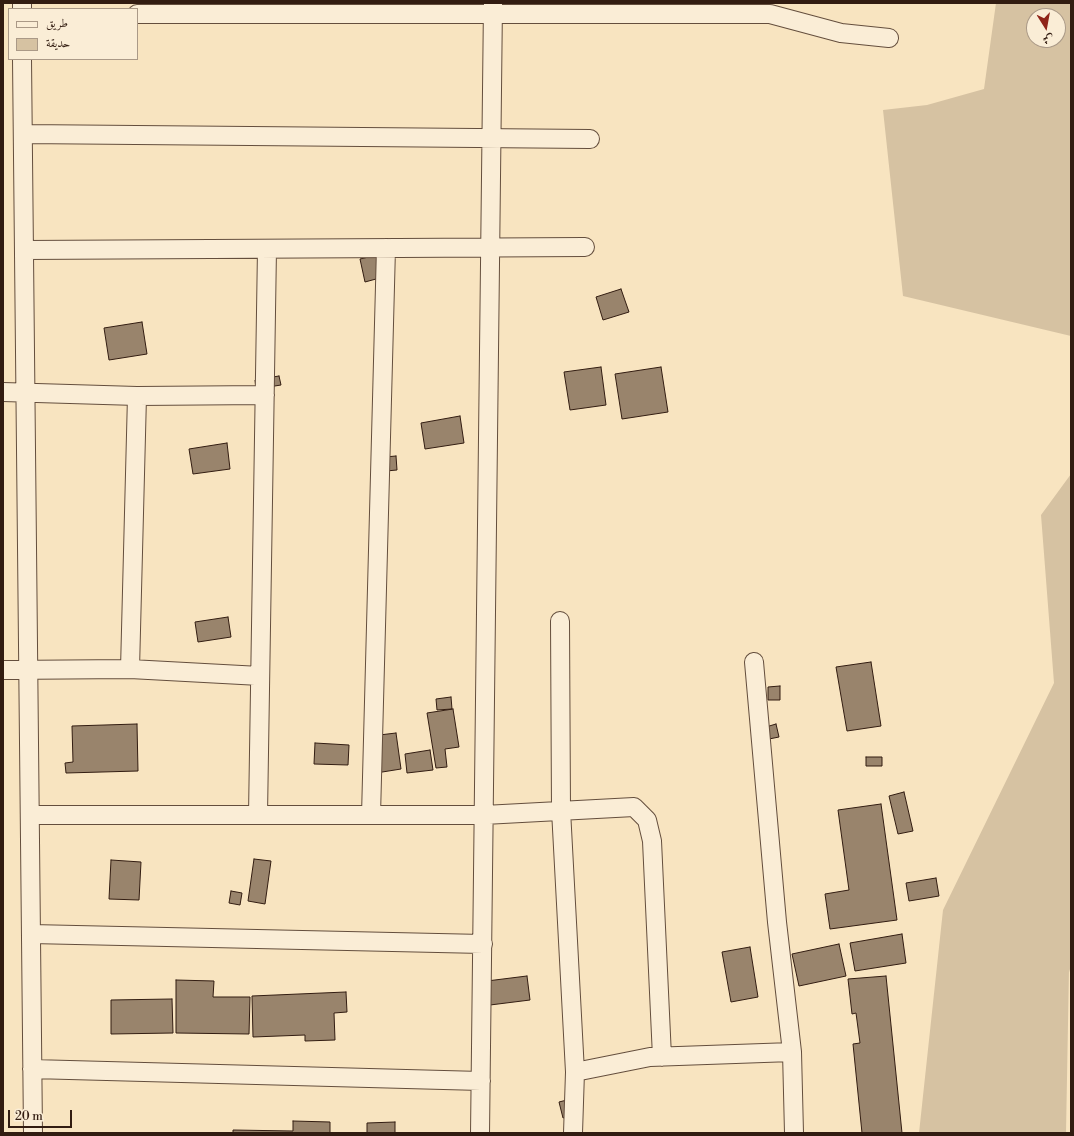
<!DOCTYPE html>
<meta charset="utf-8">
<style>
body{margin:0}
#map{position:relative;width:1074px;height:1136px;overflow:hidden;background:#f8e4c0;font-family:"Libre Bodoni",Amiri,serif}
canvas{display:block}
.frame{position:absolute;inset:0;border:4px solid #321c11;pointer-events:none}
.legend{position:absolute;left:8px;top:8px;width:130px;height:52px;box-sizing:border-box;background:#faedd6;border:1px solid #aa9987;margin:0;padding:5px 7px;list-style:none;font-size:12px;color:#321c11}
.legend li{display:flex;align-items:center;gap:8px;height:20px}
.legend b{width:20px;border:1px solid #aa9987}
.north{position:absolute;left:1026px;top:8px;width:40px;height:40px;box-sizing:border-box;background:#faedd6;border:1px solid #aa9987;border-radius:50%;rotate:169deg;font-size:11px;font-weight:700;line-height:16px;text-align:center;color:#321c11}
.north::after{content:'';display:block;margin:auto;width:14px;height:18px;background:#8f2418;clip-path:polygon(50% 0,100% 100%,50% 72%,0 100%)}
.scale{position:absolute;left:8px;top:1110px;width:64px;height:18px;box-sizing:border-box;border:2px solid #321c11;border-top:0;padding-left:5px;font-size:12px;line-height:14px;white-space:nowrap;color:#321c11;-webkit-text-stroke:3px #faedd6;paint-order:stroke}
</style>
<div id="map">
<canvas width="1074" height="1136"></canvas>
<div class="frame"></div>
<ul class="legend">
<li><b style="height:5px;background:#faedd6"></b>طريق</li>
<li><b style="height:11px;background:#d6c2a2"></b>حديقة</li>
</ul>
<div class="north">ش</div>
<div class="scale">20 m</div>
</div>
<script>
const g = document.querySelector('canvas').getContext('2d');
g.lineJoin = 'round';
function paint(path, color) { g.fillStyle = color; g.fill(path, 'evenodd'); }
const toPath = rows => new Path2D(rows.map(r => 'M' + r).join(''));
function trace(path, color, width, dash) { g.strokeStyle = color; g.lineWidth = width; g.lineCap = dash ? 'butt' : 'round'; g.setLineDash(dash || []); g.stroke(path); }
paint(toPath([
 [996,3,1071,3,1071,336,903,296,883,110,927,105,984,89],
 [1034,16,1058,16,1058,40,1034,40],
 [1071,474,1071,976,1069,969,1066,1133,919,1133,943,910,1054,683,1041,515]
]), '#d6c2a2');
const building = toPath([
 [379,244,387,276,365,282,360,259,373,256,379,244],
 [621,289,629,312,603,320,596,297,621,289],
 [142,322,147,354,109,360,104,328,142,322],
 [601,367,606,405,570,410,564,372,601,367],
 [661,367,668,412,622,419,615,374,661,367],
 [279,376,281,385,256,389,255,380,279,376],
 [460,416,464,443,425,449,421,423,460,416],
 [227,443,230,469,193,474,189,449,227,443],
 [396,456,397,470,386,471,385,457,396,456],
 [228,617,231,637,198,642,195,622,228,617],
 [871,662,881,726,847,731,836,667,871,662],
 [780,686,780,700,768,700,768,687,780,686],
 [451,697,452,709,437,710,436,699,451,697],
 [453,709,459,747,445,749,447,767,436,768,427,713,453,709],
 [137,724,138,771,66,773,65,763,73,762,72,726,137,724],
 [776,724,779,737,769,739,766,727,776,724],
 [396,733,401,769,376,773,371,736,396,733],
 [315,743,349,745,348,765,314,764,315,743],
 [430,750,433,770,407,773,405,754,430,750],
 [866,757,882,757,882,766,866,766,866,757],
 [904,792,913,831,898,834,889,796,904,792],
 [881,804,897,920,830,929,825,894,849,890,838,810,881,804],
 [254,859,271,861,265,904,248,901,254,859],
 [111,860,141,862,139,900,109,899,111,860],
 [936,878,939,896,909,901,906,883,936,878],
 [231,891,242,893,240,905,229,903,231,891],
 [902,934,906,963,855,971,850,943,902,934],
 [839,944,846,976,799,986,792,954,839,944],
 [750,947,758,997,731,1002,722,952,750,947],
 [527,976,530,1000,490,1005,487,981,527,976],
 [886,976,902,1133,862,1133,853,1044,860,1043,856,1013,852,1014,848,979,886,976],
 [176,980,214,981,213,997,250,997,249,1034,176,1033,176,980],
 [346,992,347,1012,334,1013,335,1040,305,1041,305,1035,253,1037,252,996,346,992],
 [172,999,173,1033,111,1034,111,1000,172,999],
 [567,1100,572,1115,563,1118,559,1102,567,1100],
 [293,1121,330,1122,330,1133,233,1133,233,1130,293,1131,293,1121],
 [395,1122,395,1133,367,1133,367,1123,395,1122]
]);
paint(building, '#99846c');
trace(building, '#321c11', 1);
const minor = toPath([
 [22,9,22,3],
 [137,14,770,14,841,33,889,38],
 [22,59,33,1133],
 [23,134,590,139],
 [24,250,585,247],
 [3,392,137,396,265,395],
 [560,621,561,810,575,1072,573,1133],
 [754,662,777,922,792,1052,794,1133],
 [130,669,137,396],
 [3,670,130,669,260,676],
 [30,815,484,815,634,807,647,820,652,841,662,1057],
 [258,815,267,249],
 [371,815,386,248],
 [31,934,483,944],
 [32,1069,481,1081],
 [575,1072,650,1057,792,1052],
 [480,1133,493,3]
]);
trace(minor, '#644e3d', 20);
trace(minor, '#faedd6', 18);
</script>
